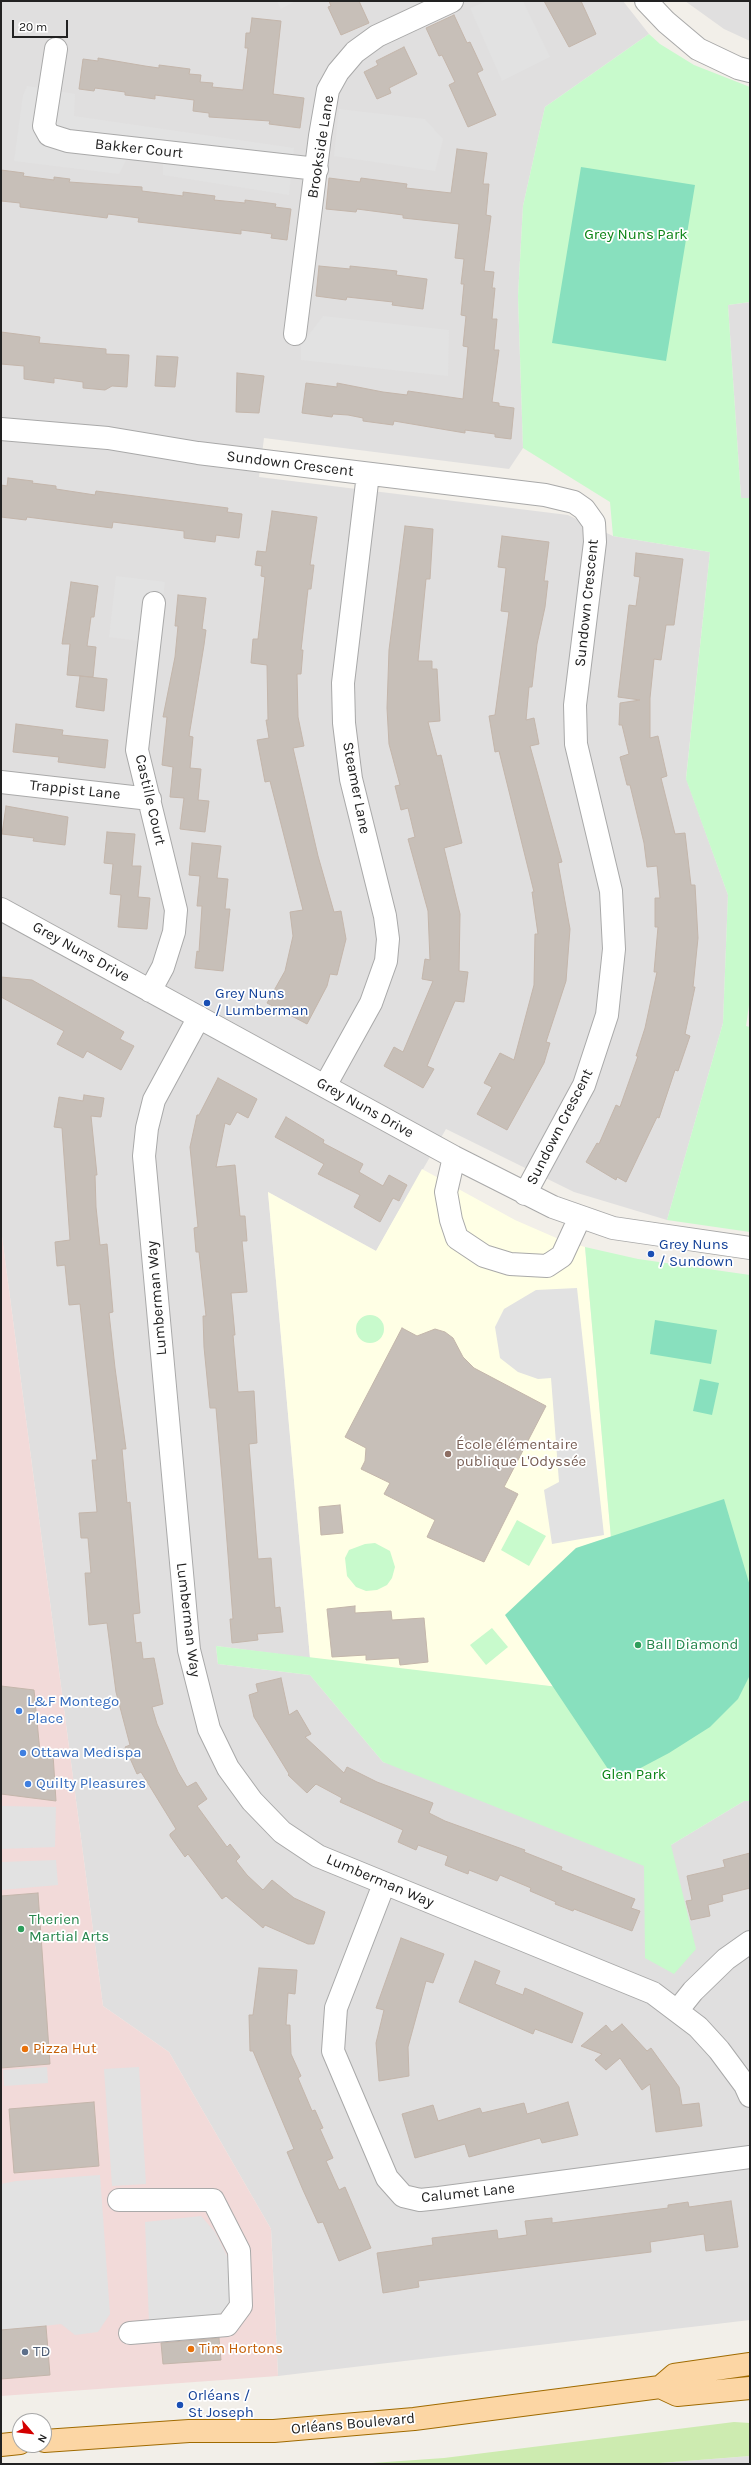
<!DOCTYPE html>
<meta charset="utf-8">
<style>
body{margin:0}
#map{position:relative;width:751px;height:2465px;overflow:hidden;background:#f2efe9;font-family:Karla,sans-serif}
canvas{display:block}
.frame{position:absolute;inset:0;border:2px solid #222;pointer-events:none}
.north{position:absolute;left:12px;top:2413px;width:40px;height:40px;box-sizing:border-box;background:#fff;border:1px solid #a7a7a7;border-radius:50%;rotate:118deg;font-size:11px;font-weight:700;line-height:16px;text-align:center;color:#222}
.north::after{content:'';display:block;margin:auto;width:14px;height:18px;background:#d40000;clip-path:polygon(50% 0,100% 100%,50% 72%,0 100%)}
.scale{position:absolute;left:12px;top:20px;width:56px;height:18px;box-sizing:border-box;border:2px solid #222;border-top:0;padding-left:5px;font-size:12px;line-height:14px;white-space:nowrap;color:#222;-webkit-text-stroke:3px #fff;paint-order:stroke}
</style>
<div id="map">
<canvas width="751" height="2465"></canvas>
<div class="frame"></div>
<div class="north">N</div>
<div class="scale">20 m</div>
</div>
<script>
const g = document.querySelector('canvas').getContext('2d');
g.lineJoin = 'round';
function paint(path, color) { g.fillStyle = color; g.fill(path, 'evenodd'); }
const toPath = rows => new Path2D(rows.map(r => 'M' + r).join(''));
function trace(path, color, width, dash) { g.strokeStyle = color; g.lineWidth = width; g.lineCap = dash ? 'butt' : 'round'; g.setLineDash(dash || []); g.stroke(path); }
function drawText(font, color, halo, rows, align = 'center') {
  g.font = font + ' Karla,sans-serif'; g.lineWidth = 3.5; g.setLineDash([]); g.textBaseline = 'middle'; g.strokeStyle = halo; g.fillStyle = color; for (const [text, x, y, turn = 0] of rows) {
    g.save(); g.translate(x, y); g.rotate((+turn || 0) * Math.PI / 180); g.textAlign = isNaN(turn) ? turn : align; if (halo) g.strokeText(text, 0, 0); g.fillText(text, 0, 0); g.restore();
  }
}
paint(toPath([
 [1,1,623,1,649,34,545,107,523,206,518,296,523,448,509,469,264,438,259,477,568,515,613,536,710,552,686,778,728,895,723,1023,667,1220,574,1192,446,1129,376,1251,268,1192,310,1658,216,1646,218,1664,310,1675,383,1762,671,1845,744,1801,750,1801,750,2320,278,2376,271,2229,169,2052,103,2006,1,1229],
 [685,1,750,1,750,41,724,29],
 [750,302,750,498,741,498,728,305],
 [750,2456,750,2464,647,2464]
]), '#e0dfdf');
paint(toPath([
 [1,1229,103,2006,169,2052,271,2229,278,2376,1,2396]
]), '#f2dad9');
paint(toPath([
 [422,1169,515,1220,561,1240,585,1247,625,1695,310,1658,268,1192,376,1251]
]), '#ffffe5');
paint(toPath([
 [734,2422,750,2423,750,2456,647,2464,358,2464,444,2458]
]), '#cdebb0');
paint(toPath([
 [649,34,660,44,694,65,750,87,750,302,728,305,741,498,750,498,750,998,746,1026,750,1027,750,1232,667,1220,723,1023,728,895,686,779,710,552,613,536,610,502,523,448,518,296,523,206,545,107],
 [585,1247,638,1259,750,1275,750,1801,744,1801,671,1845,696,1949,674,1974,645,1958,644,1866,383,1762,310,1675,218,1664,216,1646,625,1695],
 '356 1329a14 14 0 1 1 28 0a14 14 0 1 1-28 0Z',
 [517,1520,546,1536,529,1566,501,1550],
 [375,1543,390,1551,395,1567,392,1578,387,1585,377,1590,366,1591,356,1587,347,1576,345,1558,349,1550,365,1544],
 [492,1628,508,1647,486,1665,470,1645]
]), '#c8facc');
paint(toPath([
 [581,167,695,185,666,361,552,343],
 [655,1320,717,1330,711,1364,650,1354],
 [700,1379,719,1383,712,1415,693,1411],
 [724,1499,750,1586,750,1675,738,1699,710,1727,669,1753,616,1781,505,1615,576,1548]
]), '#88e0be');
paint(toPath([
 [277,1,296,1,281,9],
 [488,1,523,1,550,57,502,81,470,8],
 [27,86,75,94,74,116,294,148,289,195,163,175,163,163,127,158,119,174,14,161,23,95],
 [339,109,425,119,443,139,435,171,334,156],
 [323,316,449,330,448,376,301,360,301,345],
 [116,576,165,582,157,643,109,637],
 [577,1288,604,1535,552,1544,544,1490,559,1482,551,1378,538,1379,518,1372,500,1358,495,1327,504,1309,536,1290],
 [1,1806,56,1807,55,1847,1,1849],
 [56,1860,58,1885,1,1890,1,1862],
 [47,2067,48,2083,4,2086,3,2070],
 [139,2067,146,2184,112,2186,104,2069],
 [100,2175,110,2314,98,2332,75,2335,61,2324,1,2331,1,2184,16,2181],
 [201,2216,215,2232,228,2258,232,2307,212,2318,149,2322,145,2222]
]), '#e2e2e2');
const building = toPath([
 [329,1,359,1,369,23,341,35,328,7,331,6,329,1],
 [544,1,581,1,596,34,569,47,544,1],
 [454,15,467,43,470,42,483,70,477,73,496,115,468,127,449,85,455,82,442,55,439,56,426,28,454,15],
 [252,18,281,21,273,94,304,98,300,128,269,124,270,121,209,117,209,113,193,111,194,100,155,95,155,99,141,97,125,95,125,92,95,88,94,91,79,89,83,59,98,61,98,58,145,66,159,68,159,65,190,69,189,74,201,75,200,82,213,83,212,87,243,90,248,48,245,48,246,33,250,33,252,18],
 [404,47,417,74,389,88,391,93,377,99,364,72,378,65,376,61,404,47],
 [457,149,487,153,483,184,489,184,486,215,491,216,484,271,494,272,492,288,495,288,492,319,497,319,494,350,499,350,492,402,499,403,499,406,514,408,511,439,495,437,495,434,465,430,465,433,394,421,393,425,363,421,363,418,348,415,333,414,332,417,302,413,306,383,337,387,337,383,383,392,407,395,408,391,463,399,468,347,463,346,466,316,461,315,464,284,461,284,464,259,455,258,459,224,403,218,403,215,357,209,356,212,326,209,329,178,360,182,361,178,376,180,407,184,406,188,451,193,457,149],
 [1,170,24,173,23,176,54,180,54,177,70,179,69,182,142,187,142,191,183,196,183,192,215,196,214,200,245,203,245,200,276,204,275,207,291,209,287,240,271,238,272,234,257,232,241,230,241,234,138,222,139,218,108,214,107,218,20,207,20,203,1,201,1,170],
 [319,266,350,269,350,266,397,271,396,275,427,279,423,309,392,305,393,302,347,297,346,300,316,296,319,266],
 [1,332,40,337,39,343,106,349,106,354,129,355,127,387,112,386,105,390,83,388,83,382,54,378,54,383,24,379,24,366,1,364,1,332],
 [157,356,178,357,175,387,155,386,157,356],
 [237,373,264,376,259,413,236,412,237,373],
 [8,478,33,481,32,483,56,486,56,489,95,495,96,491,228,508,227,512,242,514,239,538,216,535,215,542,184,538,184,531,113,522,112,528,27,517,26,520,1,517,1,485,7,486,8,478],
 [272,511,317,517,310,565,314,565,311,589,308,589,301,650,303,650,301,674,297,674,298,717,304,746,293,748,318,856,334,912,341,911,346,939,337,975,330,974,327,986,307,1024,267,1003,285,971,293,936,290,912,303,910,270,781,265,782,257,740,269,738,266,720,268,720,267,665,251,663,253,639,258,639,265,577,261,576,262,566,255,565,257,551,266,552,272,511],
 [405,526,433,529,430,579,426,579,418,661,432,661,432,669,437,669,440,721,428,722,437,756,441,755,462,843,444,848,460,914,459,971,468,972,464,1002,455,1001,427,1066,434,1069,423,1088,384,1066,394,1047,403,1052,433,981,422,979,425,959,430,960,428,911,408,839,415,837,408,808,401,810,395,786,400,785,389,744,387,708,389,650,405,526],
 [502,536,549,542,544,581,548,581,545,607,537,644,532,687,529,687,526,720,534,718,539,744,530,746,562,862,558,863,570,929,566,981,546,1042,550,1043,544,1063,507,1130,477,1114,492,1087,484,1083,500,1053,514,1060,534,985,535,934,538,934,532,892,534,892,499,751,495,752,489,716,495,715,509,612,501,611,506,568,498,567,502,536],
 [636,553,683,559,674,625,666,625,661,660,654,659,650,698,650,738,658,736,667,776,661,778,675,834,685,833,691,885,695,885,698,938,693,987,695,987,685,1034,690,1036,678,1071,675,1070,659,1118,657,1117,626,1182,617,1177,616,1180,586,1162,597,1143,599,1144,616,1105,620,1107,638,1056,636,1056,645,1028,657,972,654,972,658,927,655,927,655,898,660,898,657,866,647,867,644,843,630,785,627,785,620,757,629,754,622,725,619,725,620,703,640,700,618,697,629,605,636,606,640,577,634,576,636,553],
 [71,582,98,586,94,617,91,617,87,646,96,647,93,677,67,675,70,644,62,644,71,582],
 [178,595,206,598,202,629,206,630,204,645,189,736,193,737,190,768,201,769,198,800,209,801,205,832,180,829,184,798,170,797,173,767,162,765,167,717,163,717,175,657,178,626,175,626,178,595],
 [80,676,107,679,104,711,76,707,80,676],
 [16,724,63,730,62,735,108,740,105,768,58,762,59,757,13,752,16,724],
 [6,806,68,817,65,845,33,841,34,838,2,834,6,806],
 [107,832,135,834,132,866,141,866,138,897,150,898,147,929,118,927,121,895,110,894,113,864,104,863,107,832],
 [192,843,221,846,217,878,228,879,225,909,230,909,223,971,195,968,197,951,199,952,202,906,197,906,200,876,189,875,192,843],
 [1,977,32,980,124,1032,120,1039,134,1046,121,1070,87,1051,83,1058,57,1044,64,1031,1,997,1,977],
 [218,1078,257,1099,248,1118,237,1112,230,1125,225,1123,216,1167,235,1165,240,1216,245,1216,247,1241,242,1241,247,1292,231,1293,235,1335,233,1335,238,1392,254,1391,257,1443,249,1444,258,1559,271,1558,275,1608,280,1607,283,1632,257,1634,258,1640,232,1643,230,1619,233,1619,223,1490,216,1408,210,1408,204,1347,203,1316,206,1316,199,1252,196,1252,194,1228,198,1227,190,1147,197,1115,199,1115,218,1078],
 [84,1095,104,1098,101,1117,91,1116,97,1175,95,1175,96,1207,100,1245,107,1244,113,1312,109,1313,115,1368,126,1449,122,1449,127,1503,130,1502,140,1613,133,1614,136,1643,141,1642,143,1659,154,1658,163,1704,152,1707,157,1724,178,1772,187,1787,196,1782,207,1799,197,1806,227,1847,230,1844,240,1857,236,1861,247,1875,263,1890,272,1880,294,1898,325,1912,314,1944,308,1944,265,1925,263,1928,226,1896,222,1899,188,1854,185,1857,170,1836,170,1834,176,1829,141,1772,137,1774,125,1747,130,1745,116,1692,107,1623,89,1625,85,1573,91,1573,88,1538,81,1538,79,1513,97,1512,92,1460,97,1460,80,1304,69,1305,65,1265,57,1266,55,1242,70,1240,62,1128,54,1127,59,1097,83,1101,84,1095],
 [286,1117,324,1140,323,1143,363,1164,359,1172,383,1186,389,1175,407,1185,399,1201,393,1198,380,1222,354,1207,360,1195,318,1174,324,1164,275,1137,286,1117],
 [402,1328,417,1336,435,1329,445,1332,453,1338,463,1357,474,1368,546,1406,504,1487,518,1494,484,1562,427,1537,435,1520,384,1494,390,1483,361,1469,365,1461,366,1448,345,1437,402,1328],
 [340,1505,343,1533,321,1535,319,1507,340,1505],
 [355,1606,355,1613,391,1611,392,1620,424,1618,428,1662,400,1665,399,1658,366,1660,366,1655,332,1657,327,1609,355,1606],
 [281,1678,289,1715,297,1710,311,1734,305,1737,344,1773,347,1767,377,1782,433,1803,429,1813,445,1821,525,1850,524,1852,562,1867,561,1870,635,1899,631,1908,640,1911,632,1931,574,1909,573,1911,555,1904,556,1902,530,1891,531,1888,500,1875,497,1881,469,1870,468,1874,445,1865,448,1856,418,1845,416,1850,398,1842,403,1830,340,1802,342,1798,316,1784,307,1793,288,1775,289,1774,254,1717,249,1695,258,1692,256,1684,281,1678],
 [1,1686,34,1690,40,1752,53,1754,56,1801,1,1794,1,1686],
 [750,1853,750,1888,722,1895,723,1901,708,1905,710,1916,691,1920,686,1901,692,1900,687,1876,725,1867,723,1860,750,1853],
 [38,1893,50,2064,1,2068,1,1896,38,1893],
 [401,1938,444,1954,433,1983,426,1981,408,2047,409,2076,379,2081,376,2043,384,2010,376,2008,401,1938],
 [475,1961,500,1971,495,1984,523,1995,525,1988,583,2013,572,2043,535,2029,533,2034,459,2002,475,1961],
 [259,1968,297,1970,295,1994,288,1993,286,2025,290,2025,291,2054,301,2076,298,2078,312,2111,315,2110,323,2128,320,2129,333,2158,326,2161,339,2190,345,2187,371,2248,339,2261,323,2222,318,2223,303,2190,287,2152,294,2149,253,2051,250,2051,249,2015,253,2015,259,1968],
 [622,2024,647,2051,651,2048,679,2087,682,2105,699,2103,702,2126,656,2132,650,2084,642,2090,620,2058,606,2070,595,2060,602,2054,581,2046,606,2025,612,2032,622,2024],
 [94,2102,99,2166,14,2173,9,2109,94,2102],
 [568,2102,578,2135,542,2143,540,2138,469,2157,465,2144,415,2158,402,2114,433,2105,438,2121,480,2108,482,2113,524,2103,527,2114,568,2102],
 [731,2201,738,2247,706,2251,704,2234,650,2242,651,2252,418,2281,419,2287,383,2293,377,2253,433,2245,432,2238,497,2230,498,2239,527,2235,525,2221,552,2218,552,2223,668,2208,668,2205,688,2202,689,2207,731,2201],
 [46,2326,50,2375,1,2379,1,2330,46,2326],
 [219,2338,221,2360,163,2364,161,2343,219,2338]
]);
paint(building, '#c7bfb8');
trace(building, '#c4b6ab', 1);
const minor = toPath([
 [646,1,666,22,698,49,738,68,750,71],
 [56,49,44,126,49,135,68,141,317,169],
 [295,334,320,136,328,90,338,72,355,52,377,36,452,1],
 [1,429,108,438,198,453,545,495,574,502,584,509,594,523,595,542,575,705,576,744,611,891,614,949,607,1015,584,1085,525,1194],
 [1,782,150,799],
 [1,909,454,1157,553,1207,613,1228,750,1248],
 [150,991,163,967,174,932,176,910,137,750,154,603],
 [199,1017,154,1100,147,1128,144,1156,189,1650,209,1729,228,1768,252,1801,282,1832,318,1856,653,1993,698,2027,719,2050,745,2085,750,2096],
 [325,1086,371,1003,386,961,388,939,385,916,351,779,344,723,343,683,368,474],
 [454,1157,446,1192,451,1220,457,1238,484,1256,510,1264,547,1266,562,1256,580,1217],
 [384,1884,336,2008,333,2051,387,2178,403,2196,420,2200,439,2198,750,2157],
 [677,2011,693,1991,726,1959,750,1942],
 [119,2200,213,2200,239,2251,241,2306,227,2325,130,2333]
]);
const major = toPath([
 [660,2387,674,2375,750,2364],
 [44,2441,189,2431,274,2431,414,2419,660,2387,677,2395,750,2388],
 [1,2445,20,2443]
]);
trace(minor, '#a9a9a9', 24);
trace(major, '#a06b00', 24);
trace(minor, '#fff', 22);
trace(major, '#fcd6a4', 22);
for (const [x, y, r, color] of [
 [207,1003,4,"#1a4fb4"],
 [651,1254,4,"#1a4fb4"],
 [448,1454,4,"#8d6e63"],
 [638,1645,4,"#2e9e5b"],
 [19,1711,4,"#3f7fe0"],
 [23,1753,4,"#3f7fe0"],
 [28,1784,4,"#3f7fe0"],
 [21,1929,4,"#2e9e5b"],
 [25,2049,4,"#e8710a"],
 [191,2349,4,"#e8710a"],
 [25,2352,4,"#5c6f8a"],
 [180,2405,4,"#1a4fb4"]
]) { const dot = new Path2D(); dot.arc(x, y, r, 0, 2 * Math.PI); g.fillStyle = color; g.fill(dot); trace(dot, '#fff', 1.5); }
drawText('15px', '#222', '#fff', [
 ["Brookside Lane",321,147,-81],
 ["Bakker Court",139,149,6],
 ["Sundown Crescent",290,464,7],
 ["Sundown Crescent",587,603,-84],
 ["Steamer Lane",356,788,79],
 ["Trappist Lane",75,790,6],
 ["Castille Court",150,800,77],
 ["Grey Nuns Drive",81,952,29],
 ["Grey Nuns Drive",365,1108,29],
 ["Sundown Crescent",560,1127,-63],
 ["Lumberman Way",157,1298,-95],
 ["Lumberman Way",188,1620,83],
 ["Lumberman Way",380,1881,23],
 ["Calumet Lane",468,2193,-6],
 ["Orléans Boulevard",353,2424,-5]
]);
drawText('15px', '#0c8416', '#fff', [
 ["Grey Nuns Park",636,235],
 ["Glen Park",634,1775]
]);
drawText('15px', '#164399', '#fff', [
 ["Grey Nuns",215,994],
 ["/ Lumberman",215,1011],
 ["Grey Nuns",659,1245],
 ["/ Sundown",659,1262],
 ["Orléans /",188,2396],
 ["St Joseph",188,2413]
], 'left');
drawText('15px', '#785e54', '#fff', [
 ["École élémentaire",456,1445],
 ["publique L'Odyssée",456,1462]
], 'left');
drawText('15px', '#27864d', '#fff', [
 ["Ball Diamond",646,1645],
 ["Therien",29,1920],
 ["Martial Arts",29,1937]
], 'left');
drawText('15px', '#366cbe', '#fff', [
 ["L&F Montego",27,1702],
 ["Place",27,1719],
 ["Ottawa Medispa",31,1753],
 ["Quilty Pleasures",36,1784]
], 'left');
drawText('15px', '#c56008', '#fff', [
 ["Pizza Hut",33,2049],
 ["Tim Hortons",199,2349]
], 'left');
drawText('15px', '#4e5e75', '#fff', [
 ["TD",33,2352]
], 'left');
</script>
